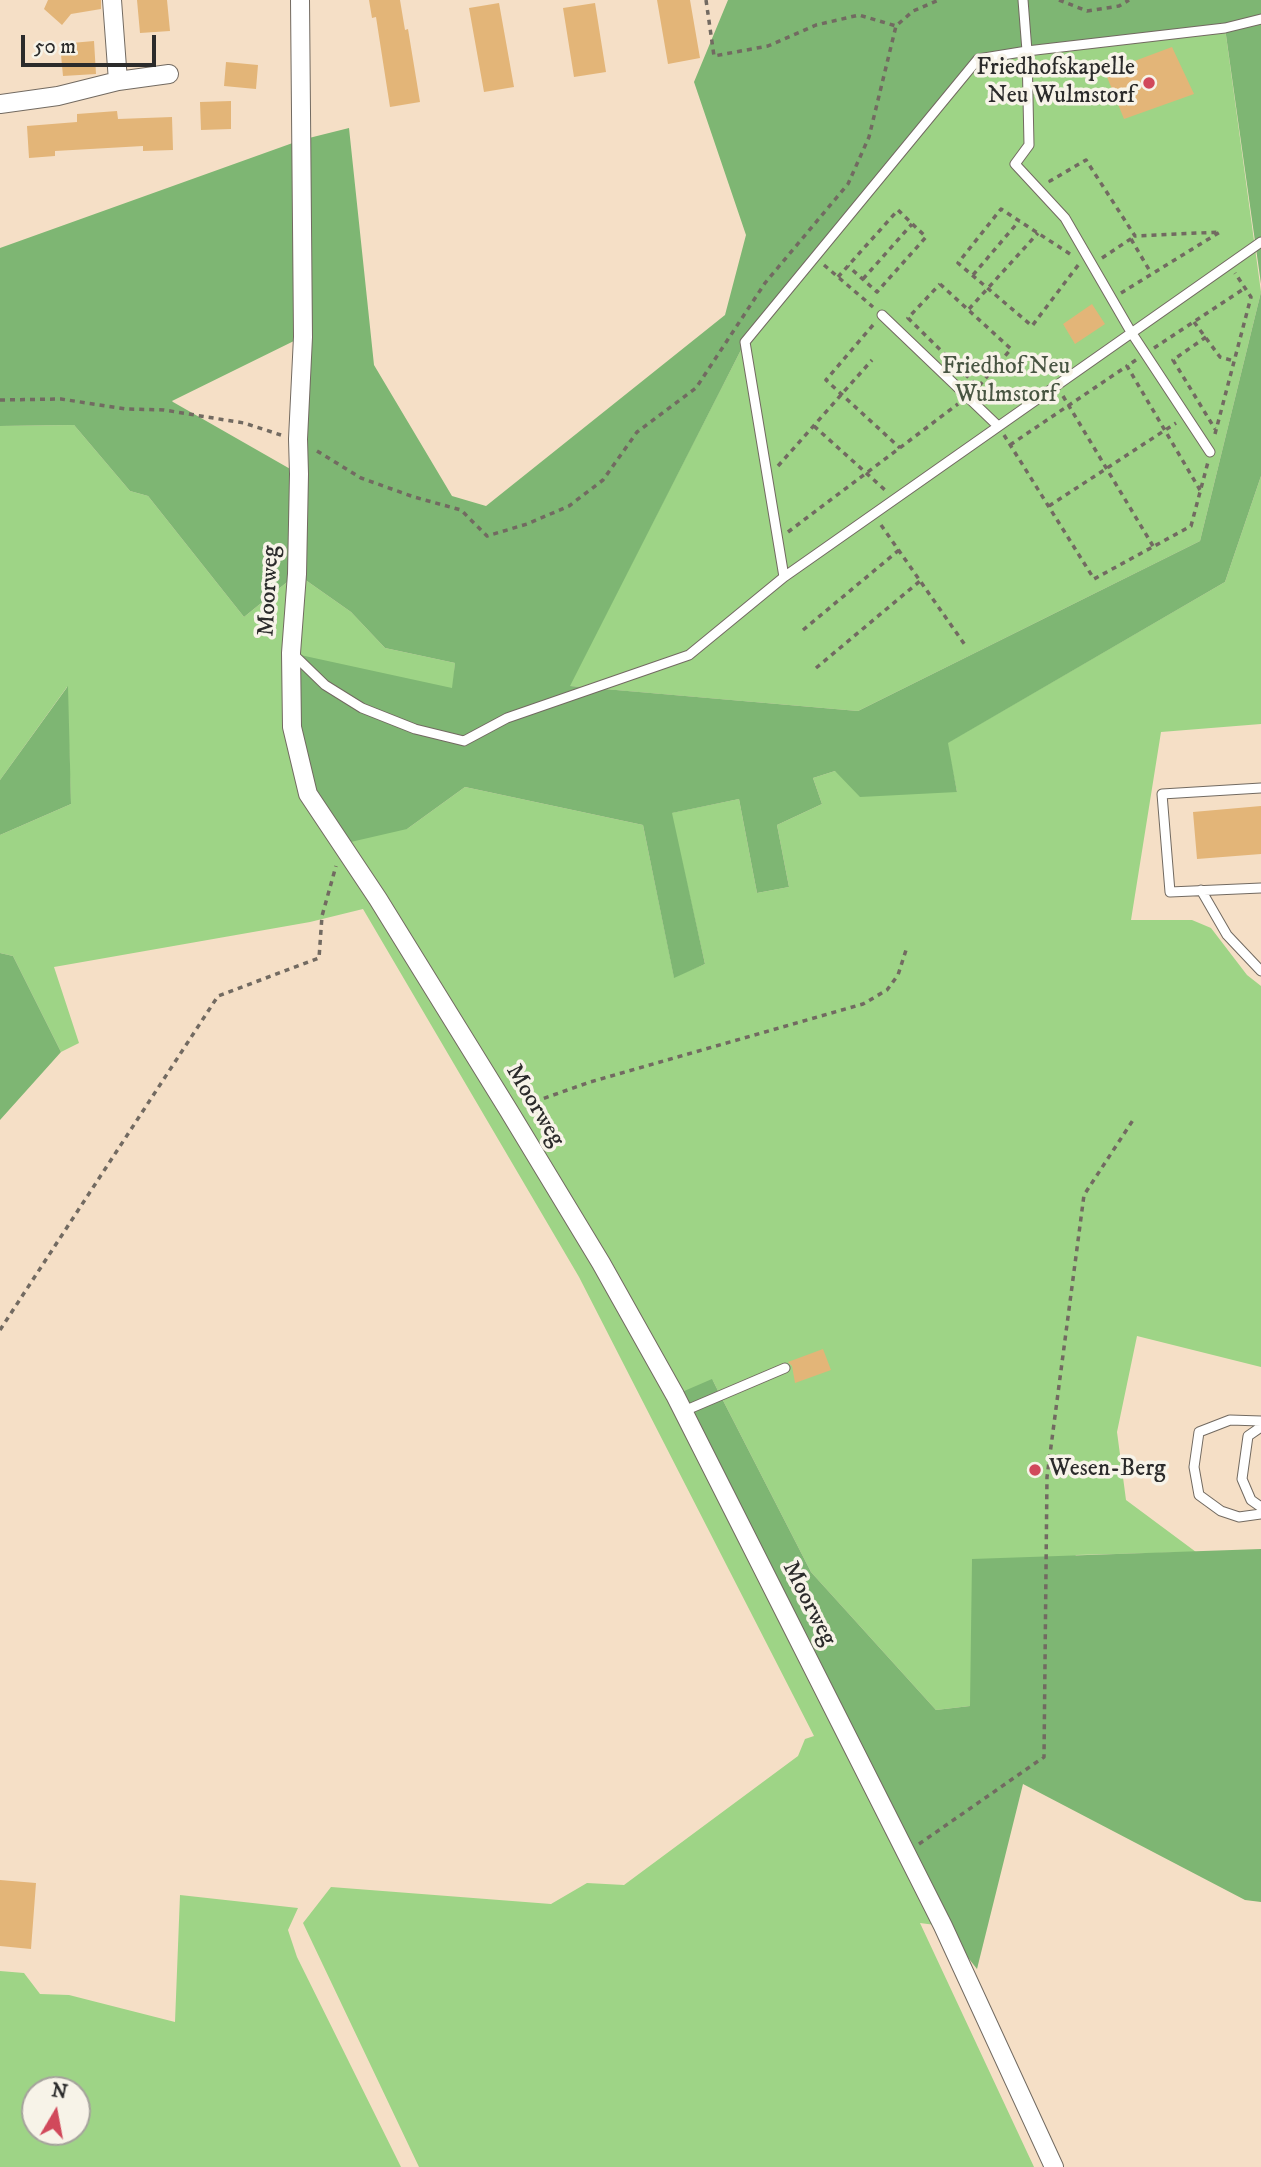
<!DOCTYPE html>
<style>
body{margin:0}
#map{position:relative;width:1261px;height:2167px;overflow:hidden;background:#f5dfc6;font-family:"IM FELL DW Pica",serif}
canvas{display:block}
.north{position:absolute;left:21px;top:2076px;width:70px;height:70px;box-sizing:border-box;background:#f7f3e8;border:2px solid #a5a39c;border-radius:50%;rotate:10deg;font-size:19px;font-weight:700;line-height:28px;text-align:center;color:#2b2b2b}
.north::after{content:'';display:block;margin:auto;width:24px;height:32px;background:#d1495b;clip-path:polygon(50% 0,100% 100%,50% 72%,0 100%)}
.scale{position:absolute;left:21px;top:35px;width:135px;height:32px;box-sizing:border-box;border:4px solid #2b2b2b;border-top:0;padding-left:9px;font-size:21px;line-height:24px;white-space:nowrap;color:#2b2b2b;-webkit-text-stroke:5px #f7f3e8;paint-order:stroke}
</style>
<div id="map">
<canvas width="1261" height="2167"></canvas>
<div class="north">N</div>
<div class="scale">50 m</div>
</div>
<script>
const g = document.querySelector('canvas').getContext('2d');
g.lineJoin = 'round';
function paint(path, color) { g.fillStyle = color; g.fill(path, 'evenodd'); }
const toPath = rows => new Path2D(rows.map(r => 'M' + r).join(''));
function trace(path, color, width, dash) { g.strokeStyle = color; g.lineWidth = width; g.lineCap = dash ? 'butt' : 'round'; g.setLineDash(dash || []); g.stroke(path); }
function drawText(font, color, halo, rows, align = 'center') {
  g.font = font + ' "IM FELL DW Pica",serif'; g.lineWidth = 7; g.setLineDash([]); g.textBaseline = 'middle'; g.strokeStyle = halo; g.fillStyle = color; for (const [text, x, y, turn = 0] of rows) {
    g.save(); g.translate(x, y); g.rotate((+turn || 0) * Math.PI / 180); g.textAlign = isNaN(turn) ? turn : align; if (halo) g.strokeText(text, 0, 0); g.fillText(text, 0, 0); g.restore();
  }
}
paint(toPath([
 [1225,28,1261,292,1200,541,858,711,569,686,745,342,978,59],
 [74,425,130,491,148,496,244,617,297,574,351,612,385,648,455,663,453,688,407,829,465,787,643,825,674,977,705,964,671,813,739,799,757,893,789,887,777,825,822,804,813,778,835,771,957,792,947,743,1225,582,1261,476,1261,724,1161,732,1131,920,1192,920,1211,928,1247,975,1261,986,1261,1367,1137,1336,1117,1432,1126,1500,1196,1552,1076,1555,970,1706,936,1710,811,1572,712,1379,943,1926,920,1923,1034,2167,419,2167,303,1923,331,1887,551,1904,587,1883,624,1885,798,1756,805,1739,814,1736,579,1277,363,909,310,922,54,967,79,1043,61,1052,13,956,0,953,0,835,71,804,67,687,0,780,0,426],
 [180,1895,298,1908,288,1930,297,1957,401,2167,0,2167,0,1971,24,1973,40,1994,69,1995,175,2022],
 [35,2090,77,2090,77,2132,35,2132]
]), '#9ed486');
paint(toPath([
 [728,0,1261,0,1261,284,1225,28,978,59,745,342,570,686,858,711,1200,541,1261,292,1261,476,1225,582,948,743,957,792,860,797,835,771,813,778,822,804,777,825,789,887,757,893,739,799,672,813,705,964,674,978,643,825,465,787,407,829,342,844,308,794,291,653,452,688,455,663,385,648,351,612,297,574,244,617,148,496,130,491,74,425,0,426,0,248,301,140,349,128,374,365,452,496,486,506,725,315,746,235,694,82],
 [302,337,299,474,173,402,172,401],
 [68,686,71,804,0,835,0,780],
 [0,953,13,956,61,1052,0,1120],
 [712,1379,811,1572,936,1710,970,1706,972,1559,1261,1549,1261,1902,1245,1900,1023,1784,977,1969,943,1926,675,1395]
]), '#7eb673');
paint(toPath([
 [48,0,101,0,101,9,71,14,62,25,44,9],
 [137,0,167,0,170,31,140,33],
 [369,0,400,0,405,30,408,29,420,102,390,107,376,17,372,18],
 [657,0,690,0,700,58,668,64],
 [499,3,514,87,484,92,469,8],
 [595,3,606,72,574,77,563,8],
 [94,41,96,74,63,76,60,44],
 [1172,47,1194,94,1124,119,1105,72],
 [226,62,258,65,256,89,224,86],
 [231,101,231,129,201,130,200,102],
 [117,111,118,119,172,117,173,150,143,151,143,146,55,151,55,156,29,158,27,126,77,122,77,114],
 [1092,304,1105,324,1075,344,1063,324],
 [1261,806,1261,854,1197,859,1193,812],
 [823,1349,831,1370,795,1383,792,1366,788,1362],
 [0,1880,36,1883,31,1949,0,1946]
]), '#e3b578');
const lane = toPath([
 [1023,0,1027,51,1029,145,1015,164,1065,218,1131,332,1210,452],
 [882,315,998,426],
 [784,577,745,342,978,59,1027,51,1225,28,1261,19],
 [293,654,325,685,362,708,415,729,464,741,507,718,689,655,784,577,1261,242],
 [1261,788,1162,794,1170,892,1261,888],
 [1201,890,1227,935,1261,971],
 [684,1411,785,1368],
 [1261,1421,1230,1420,1199,1432,1194,1467,1199,1495,1221,1511,1239,1517,1261,1514],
 [1261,1427,1248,1436,1242,1479,1251,1500,1261,1507]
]);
const street = toPath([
 [300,0,303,337,298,439,299,474,297,574,291,653,292,727,308,794,378,899,509,1111,601,1263,675,1395,943,1926,1054,2167],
 [118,81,169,74],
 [0,104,58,96,118,81,112,0]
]);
trace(lane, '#726a61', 11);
trace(street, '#726a61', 20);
trace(toPath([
 [706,0,714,56,768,46,816,25,859,15,896,26],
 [1059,0,1087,11,1119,6,1129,0],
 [1051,182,1050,181,1086,160,1135,236,1220,232,1121,293],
 [1131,239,1151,273],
 [1070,254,1001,209,958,263,1032,326,1079,264],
 [1102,258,1135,236],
 [824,265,873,307],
 [973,275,1019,221],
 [838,277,898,210,926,237,877,292,848,266],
 [863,279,912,224],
 [940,284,1011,349,978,387,908,318,940,284],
 [969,309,1038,233],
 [1194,322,1220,357,1234,361],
 [873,325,826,380,900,448],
 [1206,337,1173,360,1215,429],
 [1154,348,1245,288],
 [1136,360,1127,366,1200,490],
 [1063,396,1153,546],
 [0,400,61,399,126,409,164,410,244,423,281,435],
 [814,426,885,490],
 [1215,434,1251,297,1235,273],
 [1004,435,1094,579,1191,526,1208,462],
 [1010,445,1127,366],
 [317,451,361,478,414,497,461,510,487,536,527,524,569,506,603,480,637,432,696,388,765,283,848,184,869,137,896,26,913,11,939,0],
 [778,466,872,360],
 [1049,506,1176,423],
 [881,525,965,645],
 [788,532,958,404],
 [803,630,899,550],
 [816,668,920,581],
 [525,1105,590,1082,863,1004,887,990,898,975,907,947],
 [0,1330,218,996,319,958,322,916,336,866],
 [919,1844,1044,1757,1047,1477,1084,1195,1135,1117]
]), '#726a61', 3.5, [5, 5]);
trace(lane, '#fff', 9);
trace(street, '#fff', 18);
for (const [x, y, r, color] of [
 [1149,83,7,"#d1495b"],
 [1035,1470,7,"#d1495b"]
]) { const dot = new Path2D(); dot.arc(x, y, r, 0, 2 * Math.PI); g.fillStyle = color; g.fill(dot); trace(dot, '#f7f3e8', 2.5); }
drawText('24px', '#2b2b2b', '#f7f3e8', [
 ["Friedhofskapelle",1135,69],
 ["Neu Wulmstorf",1135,97],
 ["Wesen-Berg",1049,1470,"left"]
], 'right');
drawText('24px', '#485542', '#f7f3e8', [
 ["Friedhof Neu",1006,368],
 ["Wulmstorf",1006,396]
]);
drawText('24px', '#2b2b2b', '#f7f3e8', [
 ["Moorweg",270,591,-87],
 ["Moorweg",534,1106,59],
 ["Moorweg",808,1604,63]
]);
</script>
